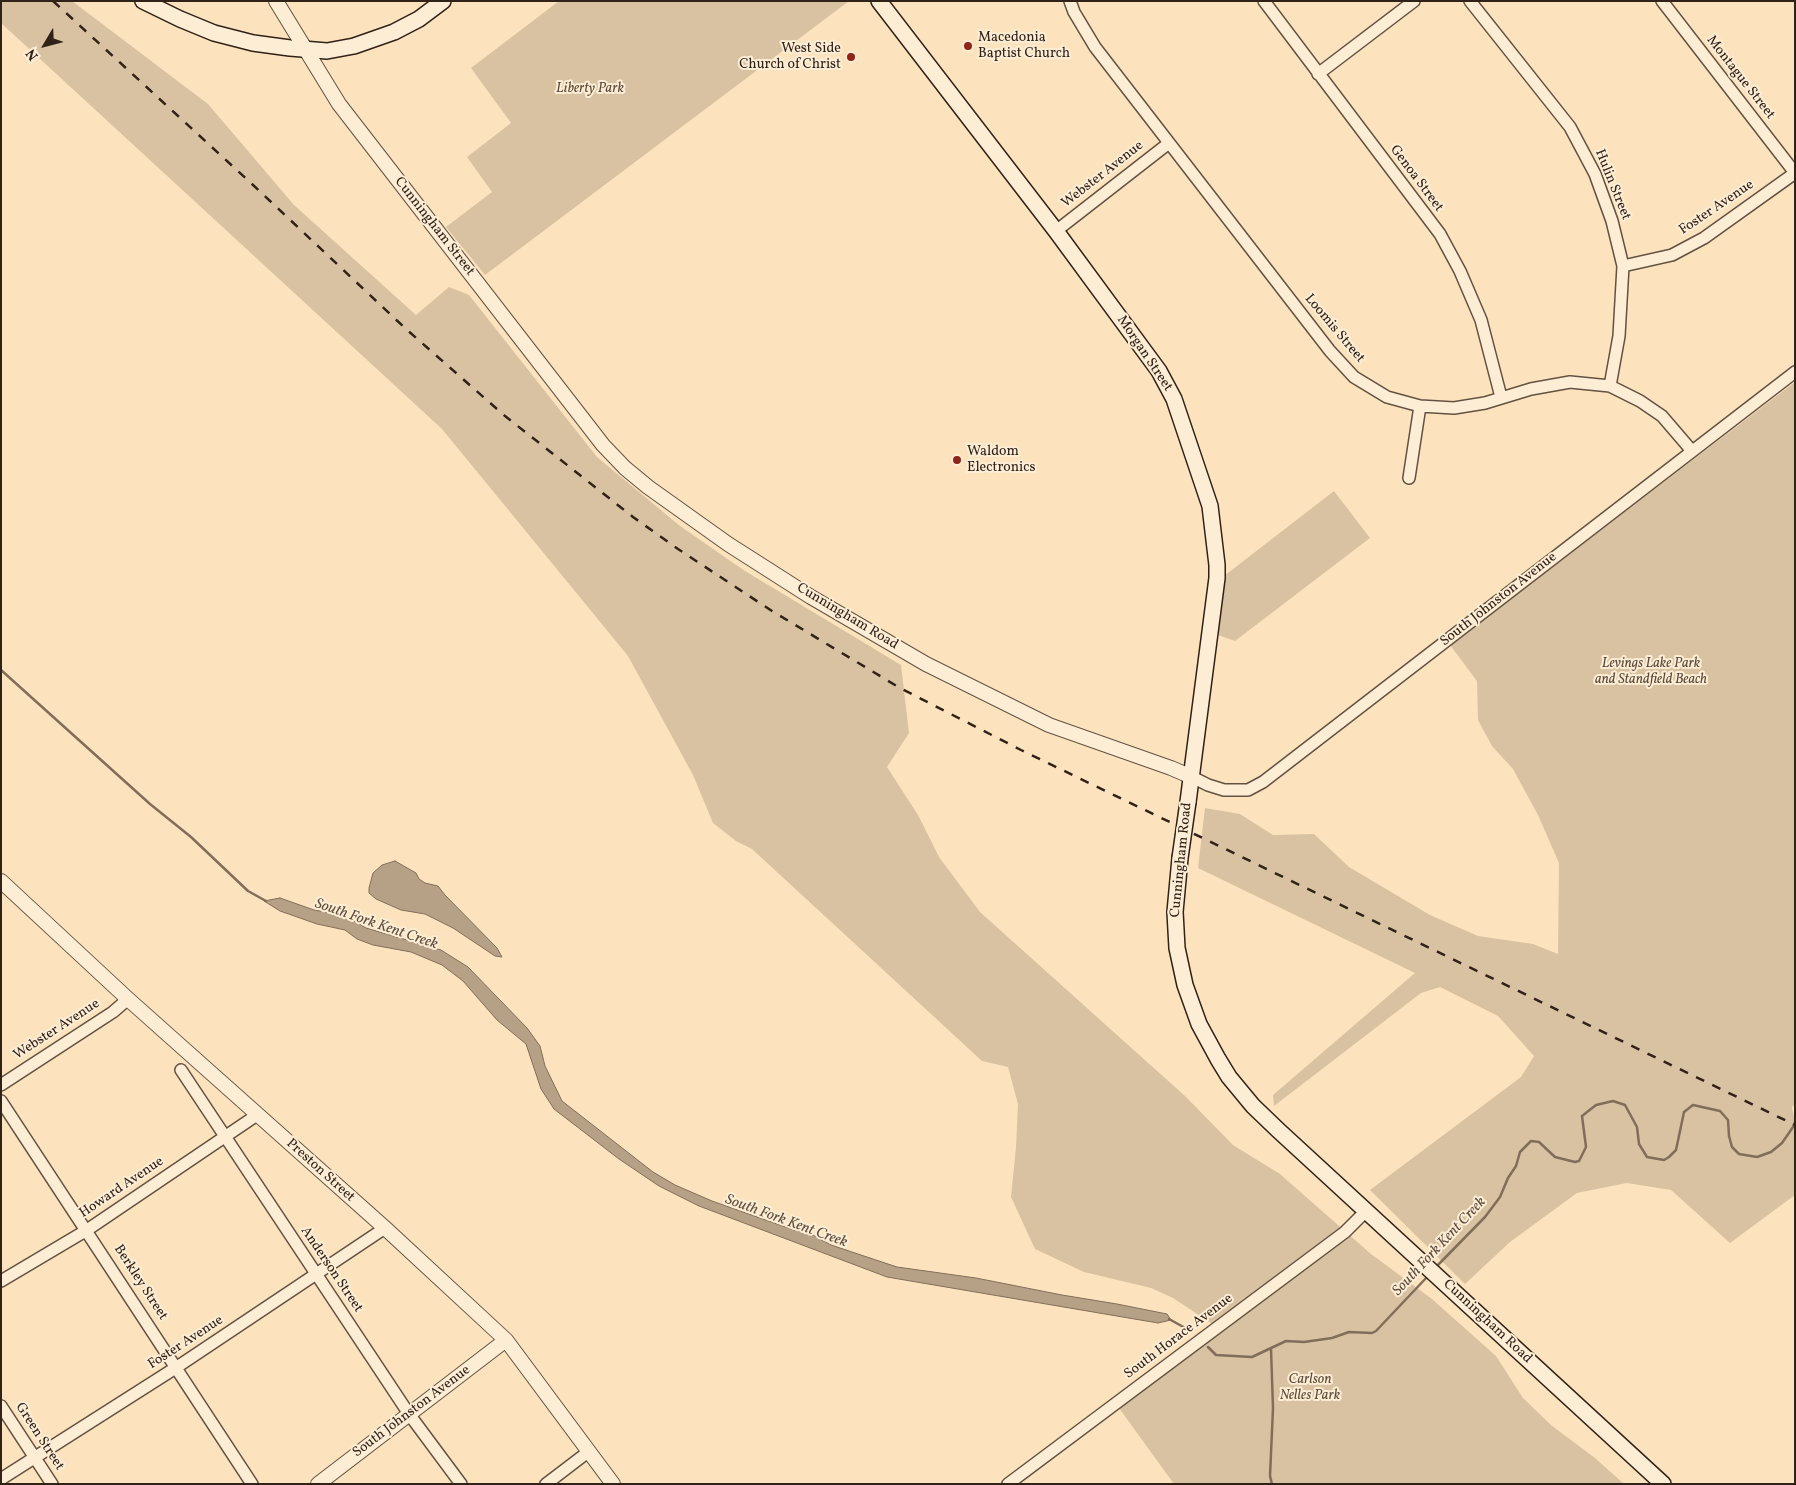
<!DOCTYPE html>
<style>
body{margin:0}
#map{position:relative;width:1796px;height:1485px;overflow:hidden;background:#fce3be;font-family:Vollkorn,serif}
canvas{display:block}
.frame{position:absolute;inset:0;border:2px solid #302218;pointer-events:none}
.north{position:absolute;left:20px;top:20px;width:50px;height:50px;-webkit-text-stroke:4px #fdedd5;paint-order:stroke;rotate:233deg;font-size:14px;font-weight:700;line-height:20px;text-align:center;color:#302218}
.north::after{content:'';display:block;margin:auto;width:18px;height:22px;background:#302218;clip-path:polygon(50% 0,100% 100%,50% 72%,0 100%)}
</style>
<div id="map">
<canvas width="1796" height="1485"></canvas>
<div class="frame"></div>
<div class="north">N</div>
</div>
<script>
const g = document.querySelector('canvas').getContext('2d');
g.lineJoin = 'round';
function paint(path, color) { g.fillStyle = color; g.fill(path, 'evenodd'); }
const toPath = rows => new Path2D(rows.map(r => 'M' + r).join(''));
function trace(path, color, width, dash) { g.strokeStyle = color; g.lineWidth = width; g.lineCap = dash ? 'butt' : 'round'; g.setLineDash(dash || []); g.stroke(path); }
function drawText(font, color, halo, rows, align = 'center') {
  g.font = font + ' Vollkorn,serif'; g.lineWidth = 4; g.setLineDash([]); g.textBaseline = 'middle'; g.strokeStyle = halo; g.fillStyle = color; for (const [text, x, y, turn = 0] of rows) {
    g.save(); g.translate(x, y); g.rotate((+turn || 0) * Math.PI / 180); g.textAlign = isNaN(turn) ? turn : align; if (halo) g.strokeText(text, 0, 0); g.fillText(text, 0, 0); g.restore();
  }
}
paint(toPath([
 [1,1,72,1,208,104,294,205,416,315,449,287,469,295,597,457,680,526,745,571,901,665,909,733,887,767,918,815,939,857,980,912,1185,1096,1233,1145,1280,1174,1371,1254,1432,1299,1496,1356,1523,1398,1551,1425,1595,1458,1624,1484,1174,1484,1119,1408,1223,1331,1173,1298,1151,1288,1084,1272,1035,1249,1011,1197,1016,1147,1018,1104,1008,1067,982,1061,752,849,736,841,713,823,693,775,628,656,442,429,1,23],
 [559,1,849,1,485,275,446,227,492,192,467,157,511,123,471,68],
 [1795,382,1795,1104,1792,1107,1795,1122,1795,1195,1730,1243,1671,1190,1627,1183,1577,1193,1510,1242,1465,1284,1370,1190,1521,1077,1534,1056,1498,1016,1440,987,1421,993,1274,1106,1273,1095,1415,973,1198,868,1205,808,1240,814,1273,835,1314,834,1349,867,1430,915,1478,936,1533,944,1558,954,1559,863,1538,815,1513,769,1492,746,1478,720,1477,681,1450,645],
 [1334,491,1370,538,1235,641,1218,635,1224,576]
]), '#d9c2a2');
const water = toPath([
 [395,861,416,873,419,879,425,883,438,886,445,895,497,948,502,957,495,956,453,928,425,914,401,910,376,899,369,893,369,888,373,873,382,865,395,861],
 [280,898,314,910,344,915,366,928,441,950,468,967,527,1028,540,1046,545,1066,562,1101,653,1172,675,1185,712,1201,791,1229,811,1234,831,1245,897,1267,976,1278,1062,1295,1117,1304,1167,1314,1171,1320,1158,1323,887,1277,699,1206,659,1186,619,1159,554,1109,541,1089,526,1044,497,1020,463,981,442,965,411,952,373,945,357,939,345,930,317,924,280,911,264,901,280,898]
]);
paint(water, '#b7a186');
trace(water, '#816e5a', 1);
trace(toPath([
 [1,670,150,804,191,837,248,891,266,901],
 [1435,1268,1485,1217,1500,1197,1508,1178,1516,1166,1520,1152,1531,1141,1539,1142,1555,1157,1575,1162,1579,1161,1586,1147,1582,1116,1596,1105,1613,1101,1625,1105,1637,1127,1639,1144,1647,1157,1664,1160,1669,1157,1676,1150,1684,1112,1693,1105,1720,1111,1728,1120,1729,1136,1732,1147,1739,1154,1757,1157,1771,1152,1782,1143,1793,1127,1795,1122],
 [1169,1319,1187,1329],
 [1208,1347,1216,1355,1252,1357,1286,1341,1304,1342,1332,1338,1349,1332,1372,1333,1376,1331,1428,1276],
 [1271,1349,1273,1408,1270,1476,1272,1484]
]), '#816e5a', 2.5);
const minor = toPath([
 [1070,1,1074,12,1095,47,1330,351,1354,377,1387,397,1420,406,1454,408,1485,403,1531,389,1570,382,1610,386,1640,401,1662,416,1692,451],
 [1264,1,1440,234,1460,271,1481,320,1501,397],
 [1470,1,1570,127,1595,174,1612,221,1623,266,1619,336,1610,386],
 [1662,1,1795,173],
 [1318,74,1414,1],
 [1056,231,1169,143],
 [1623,266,1672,255,1704,238,1795,173],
 [1409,478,1420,406],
 [1192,777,1208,785,1224,790,1248,790,1263,782,1795,372],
 [181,1070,409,1414,461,1484],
 [1,1085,113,1012,128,999],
 [1,1101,252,1484],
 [1,1281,87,1230,257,1115],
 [1,1406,52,1484],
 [1,1479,177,1367,385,1228],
 [546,1484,588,1452],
 [1008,1484,1345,1232,1366,1211]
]);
const tertiary = toPath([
 [276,1,339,104,603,445,625,468,648,487,728,544,811,597,926,664,1049,725,1171,768,1192,777],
 [1,881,128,999,385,1228,506,1340,613,1484],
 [318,1484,506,1340]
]);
const secondary = toPath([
 [143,1,180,19,214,33,253,43,290,48,327,51,354,46,394,32,419,19,443,1],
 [879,1,1056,231,1159,371,1174,399,1210,506,1217,565,1217,578,1188,802],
 [1180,858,1175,912,1177,948,1185,985,1199,1024,1218,1059,1229,1077,1253,1106,1278,1130,1663,1484]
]);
trace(minor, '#635242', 14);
trace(tertiary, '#635242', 16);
trace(secondary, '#302218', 18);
trace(minor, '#fdedd5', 11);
trace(tertiary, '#fdedd5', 14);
trace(secondary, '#fdedd5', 15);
trace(toPath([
 [53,1,252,184,406,329,505,416,633,517,678,549,772,611,900,688,1021,750,1795,1125]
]), '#302218', 2.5, [9, 9]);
const secondaryBridge = toPath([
 [1180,858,1188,802]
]);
trace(secondaryBridge, '#302218', 18, []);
trace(secondaryBridge, '#fdedd5', 15);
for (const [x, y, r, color] of [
 [968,46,5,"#8f2418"],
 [851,57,5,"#8f2418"],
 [957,460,5,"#8f2418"]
]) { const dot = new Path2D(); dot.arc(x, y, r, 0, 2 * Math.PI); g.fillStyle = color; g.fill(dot); trace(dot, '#fdedd5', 2); }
drawText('14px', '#302218', '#fdedd5', [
 ["Macedonia",978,38],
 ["Baptist Church",978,54],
 ["West Side",841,49,"right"],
 ["Church of Christ",841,65,"right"],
 ["Waldom",967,452],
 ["Electronics",967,468]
], 'left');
drawText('14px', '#302218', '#fdedd5', [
 ["Montague Street",1740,78,52],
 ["Webster Avenue",1103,175,-38],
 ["Genoa Street",1416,179,53],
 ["Hulin Street",1612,185,68],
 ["Foster Avenue",1717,208,-34],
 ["Cunningham Street",434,227,52],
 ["Loomis Street",1334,329,50],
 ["Morgan Street",1144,354,56],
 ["South Johnston Avenue",1499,600,-38],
 ["Cunningham Road",847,617,31],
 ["Cunningham Road",1182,860,-84],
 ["Webster Avenue",57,1030,-33],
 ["Preston Street",320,1171,42],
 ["Howard Avenue",122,1188,-34],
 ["Anderson Street",331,1270,56],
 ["Berkley Street",140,1283,57],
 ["Cunningham Road",1487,1322,43],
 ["South Horace Avenue",1179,1337,-37],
 ["Foster Avenue",186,1343,-33],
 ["South Johnston Avenue",412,1412,-37],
 ["Green Street",39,1437,57]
]);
drawText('italic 14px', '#5a4a3a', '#fdedd5', [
 ["Liberty Park",590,89],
 ["Levings Lake Park",1651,664],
 ["and Standfield Beach",1651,680],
 ["Carlson",1310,1380],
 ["Nelles Park",1310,1396]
]);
drawText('italic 15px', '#5f4e3e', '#fdedd5', [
 ["South Fork Kent Creek",376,925,19],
 ["South Fork Kent Creek",786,1222,20],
 ["South Fork Kent Creek",1440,1247,-47]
]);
</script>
